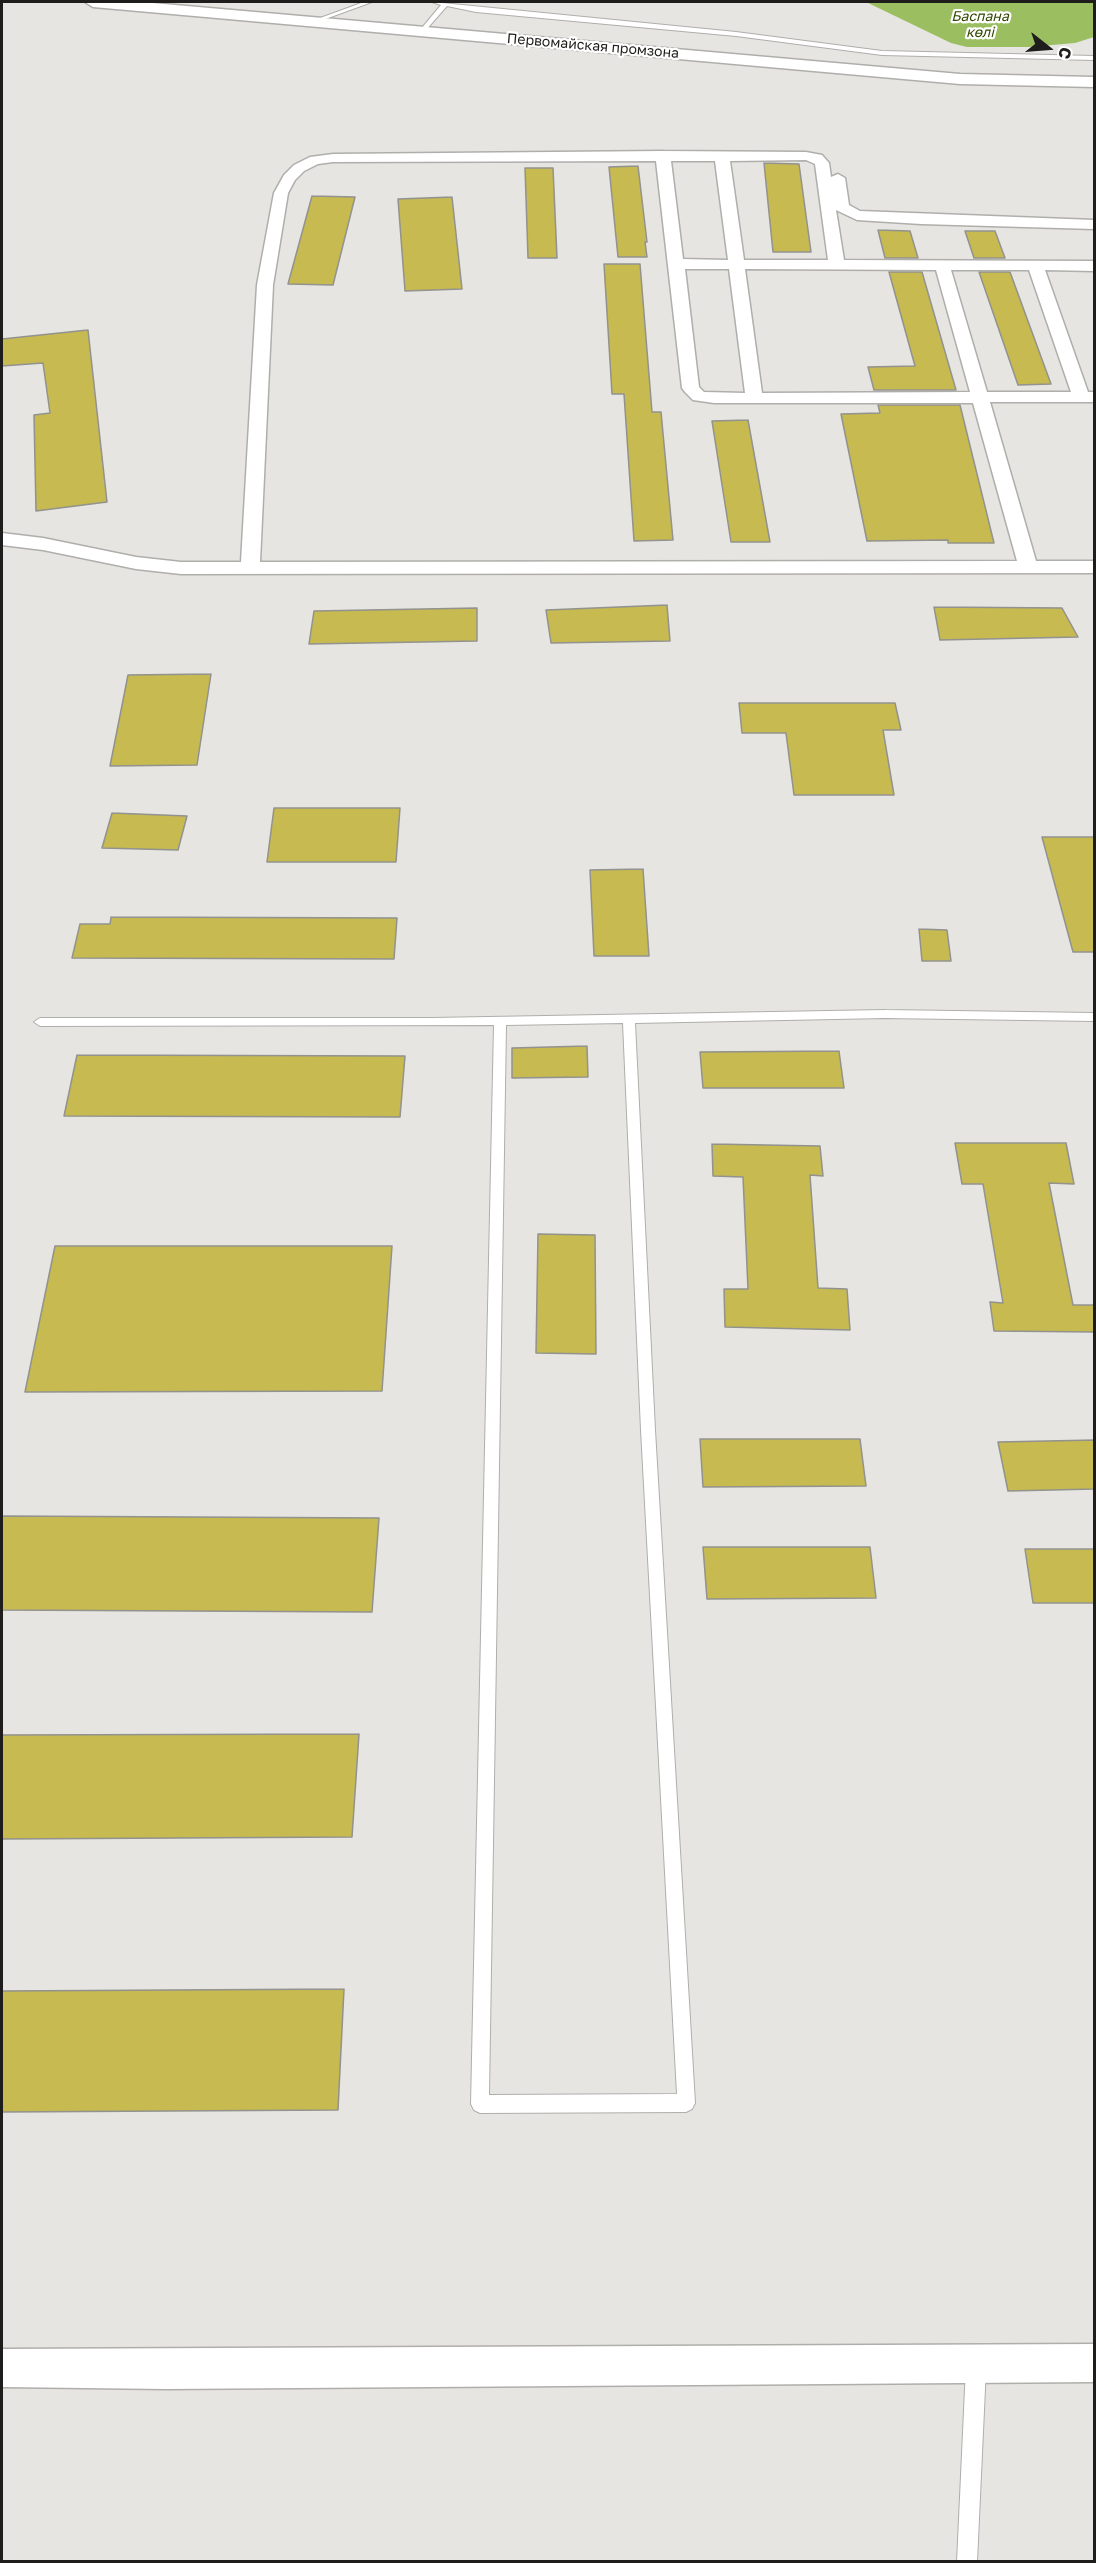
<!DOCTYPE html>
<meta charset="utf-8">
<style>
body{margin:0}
#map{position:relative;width:1096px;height:2563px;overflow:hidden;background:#e7e5e1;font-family:"Golos Text",sans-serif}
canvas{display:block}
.frame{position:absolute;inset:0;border:3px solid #1e1d1b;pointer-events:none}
.north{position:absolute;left:1018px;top:18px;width:60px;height:60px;-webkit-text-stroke:4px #fff;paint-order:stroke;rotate:107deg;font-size:16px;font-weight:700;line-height:24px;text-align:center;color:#1e1d1b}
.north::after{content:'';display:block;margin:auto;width:21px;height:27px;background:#1e1d1b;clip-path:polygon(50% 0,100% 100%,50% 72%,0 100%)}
</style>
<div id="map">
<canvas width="1096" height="2563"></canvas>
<div class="frame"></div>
<div class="north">С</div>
</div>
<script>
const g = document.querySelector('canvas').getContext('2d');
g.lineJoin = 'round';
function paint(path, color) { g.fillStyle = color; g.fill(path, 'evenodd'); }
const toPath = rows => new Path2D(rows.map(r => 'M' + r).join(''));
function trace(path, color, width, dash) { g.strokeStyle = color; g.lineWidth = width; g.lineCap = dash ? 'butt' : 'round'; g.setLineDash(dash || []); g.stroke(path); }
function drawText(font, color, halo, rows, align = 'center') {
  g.font = font + ' "Golos Text",sans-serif'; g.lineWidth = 4.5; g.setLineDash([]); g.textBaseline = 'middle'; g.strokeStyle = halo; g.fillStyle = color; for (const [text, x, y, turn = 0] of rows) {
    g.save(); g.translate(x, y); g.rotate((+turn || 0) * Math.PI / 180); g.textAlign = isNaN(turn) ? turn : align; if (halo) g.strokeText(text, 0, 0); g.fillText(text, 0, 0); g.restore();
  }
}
paint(toPath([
 [866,2,1094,2,1094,37,1075,43,1029,47,967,47,951,43]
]), '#9bbe61');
const building = toPath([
 [764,163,799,164,811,252,773,252,764,163],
 [638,166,647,242,645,242,647,257,618,257,609,167,638,166],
 [525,168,553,168,557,258,528,258,525,168],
 [312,196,355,197,333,285,288,284,312,196],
 [452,197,462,289,405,291,398,199,452,197],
 [878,230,910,231,918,258,885,258,878,230],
 [965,231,995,231,1005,258,974,258,965,231],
 [604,264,640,264,652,412,661,412,673,540,634,541,624,394,612,394,604,264],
 [889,272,922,272,956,390,874,390,868,367,915,366,889,272],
 [979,272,1010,272,1051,384,1018,385,979,272],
 [88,330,107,502,36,511,34,415,50,413,43,363,2,366,2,339,88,330],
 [878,405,960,405,994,543,948,543,948,540,867,541,841,414,880,413,878,405],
 [748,420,770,542,731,542,712,421,748,420],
 [667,605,670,641,551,643,546,610,667,605],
 [934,607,1062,608,1078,637,940,640,934,607],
 [477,608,477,641,309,644,314,611,477,608],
 [211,674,197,765,110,766,128,675,211,674],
 [739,703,895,703,901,730,883,730,894,795,794,795,786,733,742,733,739,703],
 [274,808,400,808,396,862,267,862,274,808],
 [112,813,187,816,178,850,102,848,112,813],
 [1042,837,1095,837,1095,952,1073,952,1042,837],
 [643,869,649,956,594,956,590,870,643,869],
 [111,917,397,918,394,959,72,958,80,924,110,924,111,917],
 [919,929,947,930,951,961,922,961,919,929],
 [587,1046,588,1077,512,1078,512,1048,587,1046],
 [839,1051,844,1088,703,1088,700,1052,839,1051],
 [77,1055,405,1056,400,1117,64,1116,77,1055],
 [955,1143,1066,1143,1074,1184,1049,1183,1073,1305,1095,1305,1095,1332,994,1331,990,1302,1003,1303,983,1184,962,1184,955,1143],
 [712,1144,820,1146,823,1176,810,1175,818,1288,847,1289,850,1330,725,1327,724,1289,748,1289,743,1177,713,1176,712,1144],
 [538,1234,595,1235,596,1354,536,1353,538,1234],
 [55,1246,392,1246,382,1391,25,1392,55,1246],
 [700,1439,860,1439,866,1486,703,1487,700,1439],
 [1095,1440,1095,1489,1008,1491,998,1442,1095,1440],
 [2,1516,379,1518,372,1612,2,1610,2,1516],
 [703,1547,870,1547,876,1598,707,1599,703,1547],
 [1025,1549,1095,1549,1095,1603,1033,1603,1025,1549],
 [359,1734,352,1837,2,1839,2,1735,359,1734],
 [344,1989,338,2110,2,2112,2,1991,344,1989]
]);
paint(building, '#c6ba50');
trace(building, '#92928e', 1.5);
const service = toPath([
 [364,2,372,2,317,22,312,21,364,2],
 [432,2,736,32,882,51,1094,56,1094,60,882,55,736,36,476,12,447,6,425,31,421,31,421,29,441,5,432,2],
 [885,1010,1094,1013,1094,1021,885,1018,635,1023,655,1430,695,2103,692,2109,686,2112,480,2113,474,2110,471,2104,494,1025,40,1026,34,1022,40,1018,432,1018,885,1010],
 [623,1023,641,1430,677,2094,489,2095,506,1025,623,1023],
 [976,2357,983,2360,986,2367,977,2562,957,2562,966,2367,969,2360,976,2357]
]);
const minor = toPath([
 [663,151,806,152,822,155,829,163,831,177,838,174,845,178,849,205,860,211,1094,220,1094,229,921,224,857,220,836,210,844,260,1094,261,1094,271,1045,270,1088,392,1094,392,1094,402,990,402,1036,561,1094,561,1094,573,181,574,136,569,43,550,2,545,2,533,43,538,136,557,181,562,241,562,257,285,274,193,284,175,294,165,310,157,333,154,663,151],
 [806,160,815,164,828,260,744,260,730,161,806,160],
 [656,161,682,388,685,392,693,400,714,403,973,403,1017,561,260,562,273,285,288,193,295,180,304,171,318,164,333,162,656,161],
 [671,161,715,161,728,260,683,259,671,161],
 [685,269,729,269,745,393,704,392,699,387,685,269],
 [745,269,936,270,970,392,762,393,745,269],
 [951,270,1029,270,1071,392,987,392,951,270],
 [1094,2344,1094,2382,166,2389,2,2387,2,2349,1094,2344]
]);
const secondary = toPath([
 [85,2,141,2,960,74,1094,77,1094,87,960,84,93,7,85,2]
]);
trace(service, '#b0aeab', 2);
trace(minor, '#b0aeab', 3);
trace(secondary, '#b0aeab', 3);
paint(service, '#fff');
paint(minor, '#fff');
paint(secondary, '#fff');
drawText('italic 14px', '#324700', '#fff', [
 ["Баспана",980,17],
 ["көлі",980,33]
]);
drawText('14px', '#1e1d1b', '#fff', [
 ["Первомайская промзона",593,46,5]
]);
</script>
